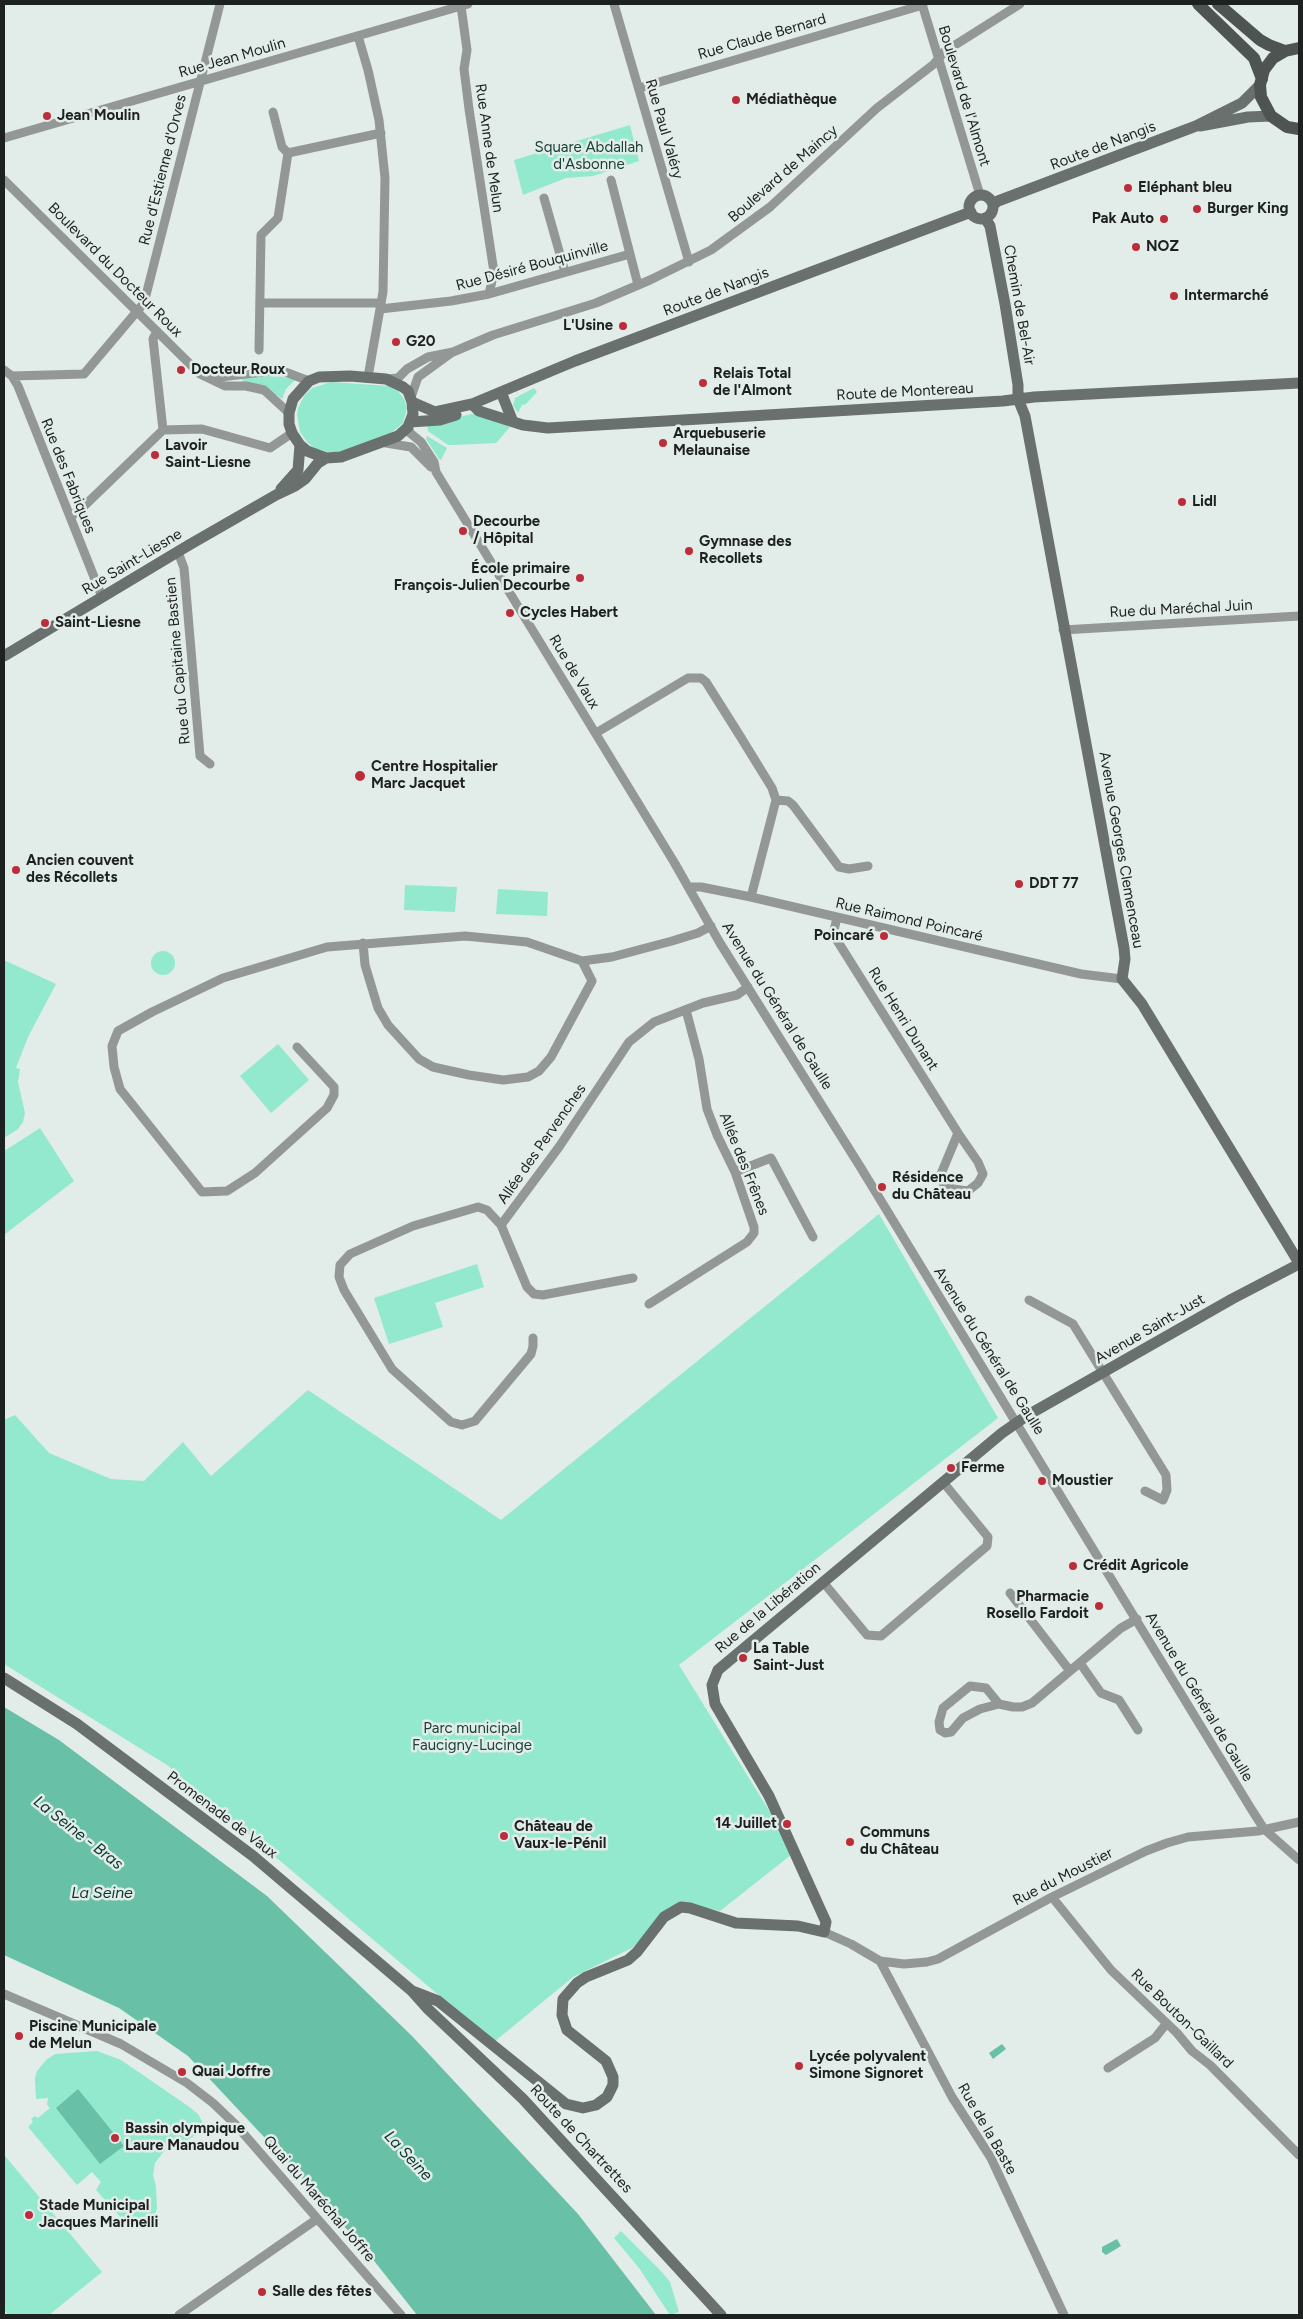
<!DOCTYPE html>
<meta charset="utf-8">
<style>
body{margin:0}
#map{position:relative;width:1303px;height:2319px;overflow:hidden;background:#e2ece9;font-family:Figtree,sans-serif}
canvas{display:block}
.frame{position:absolute;inset:0;border:5px solid #1d2120;pointer-events:none}
</style>
<div id="map">
<canvas width="1303" height="2319"></canvas>
<div class="frame"></div>
</div>
<script>
const g = document.querySelector('canvas').getContext('2d');
g.lineJoin = 'round';
function paint(path, color) { g.fillStyle = color; g.fill(path, 'evenodd'); }
const toPath = rows => new Path2D(rows.map(r => 'M' + r).join(''));
function trace(path, color, width, dash) { g.strokeStyle = color; g.lineWidth = width; g.lineCap = dash ? 'butt' : 'round'; g.setLineDash(dash || []); g.stroke(path); }
function drawText(font, color, halo, rows, align = 'center') {
  g.font = font + ' Figtree,sans-serif'; g.lineWidth = 5; g.setLineDash([]); g.textBaseline = 'middle'; g.strokeStyle = halo; g.fillStyle = color; for (const [text, x, y, turn = 0] of rows) {
    g.save(); g.translate(x, y); g.rotate((+turn || 0) * Math.PI / 180); g.textAlign = isNaN(turn) ? turn : align; if (halo) g.strokeText(text, 0, 0); g.fillText(text, 0, 0); g.restore();
  }
}
paint(toPath([
 [630,125,639,161,593,176,566,178,523,195,514,160],
 [275,375,295,380,286,389,282,399,266,388,242,382,243,378],
 [331,382,389,386,398,391,404,399,407,408,403,423,391,433,340,452,327,452,314,448,308,443,300,432,297,415,298,408,304,396,312,388],
 [534,388,537,392,526,404,522,405,518,413,513,405,515,398],
 [477,413,510,427,496,443,454,445,448,445,428,431,427,424,448,423,463,416],
 [427,436,447,448,441,460,439,459,426,439],
 [405,885,457,887,455,912,404,910],
 [498,889,548,892,547,916,496,914],
 '151 963a12 12 0 1 1 24 0a12 12 0 1 1-24 0Z',
 [4,960,56,984,28,1037,16,1068,20,1069,18,1082,25,1113,23,1122,18,1129,4,1138],
 [278,1044,309,1080,271,1113,240,1076],
 [40,1128,74,1181,4,1235,4,1151],
 [879,1214,998,1418,679,1665,778,1825,791,1855,720,1911,681,1903,632,1948,573,1977,494,2042,167,1765,4,1664,4,1420,15,1415,49,1453,111,1479,144,1481,183,1442,211,1476,308,1390,501,1520],
 [477,1264,484,1287,435,1303,443,1327,389,1344,374,1298],
 [97,2051,121,2060,188,2106,198,2114,203,2123,205,2129,186,2141,168,2146,155,2163,153,2175,156,2187,157,2209,152,2220,143,2229,123,2220,96,2190,101,2182,92,2172,77,2185,28,2127,33,2122,31,2119,35,2116,38,2118,50,2108,47,2105,48,2098,36,2099,35,2078,37,2071,46,2060,55,2054],
 [5,2156,102,2272,49,2315,8,2315,4,2310],
 [621,2231,661,2271,670,2282,679,2312,670,2315,639,2268,614,2238]
]), '#92e9ce');
paint(toPath([
 [4,1707,59,1740,267,1896,412,2036,578,2214,656,2315,417,2315,371,2257,295,2170,188,2056,119,2008,4,1955],
 [1002,2044,1006,2049,993,2059,989,2053],
 [78,2089,124,2146,100,2164,56,2108],
 [1117,2239,1121,2246,1106,2255,1102,2252,1102,2247]
]), '#68c1a6');
trace(toPath([
 [614,4,689,262],
 [922,4,980,195],
 [461,6,467,50,464,69,469,109,494,272,489,294],
 [358,36,368,70,379,120,385,178,383,292,368,377],
 [639,88,923,5],
 [273,112,282,147,288,153],
 [4,138,468,4],
 [288,153,381,133],
 [4,180,200,374,225,386,246,386,264,390,289,413],
 [611,180,638,285],
 [544,198,565,272],
 [261,303,380,303],
 [380,309,451,301,489,294,630,254],
 [157,331,153,339,163,430],
 [259,350,261,235,278,218,288,153],
 [4,370,12,376,18,386,102,597],
 [12,376,84,374,144,303,220,4],
 [212,378,280,370,309,381],
 [386,379,398,378,407,369,428,357,453,352,493,335,596,303,650,280,711,250,770,207,877,108,934,64,944,52,1020,4],
 [411,397,418,377,451,353],
 [408,427,410,433,421,442,434,462,436,472,674,862,720,943,861,1168,1250,1807,1264,1829,1299,1860],
 [386,443,411,447,431,467],
 [70,517,81,509,163,430,202,429,270,448,292,433],
 [178,552,184,568,200,756,210,764],
 [1063,630,1299,616],
 [596,733,688,678,701,678,706,682,740,736,772,788,776,800],
 [776,800,788,801,793,805,839,867,849,869,868,866],
 [689,887,701,887,751,897,1081,974,1122,979],
 [751,897,776,800],
 [837,918,833,934,958,1133,941,1174,943,1183,953,1189,968,1191,978,1183,983,1174,978,1162,958,1133],
 [363,943,365,965,378,1008,388,1025,419,1059,433,1067,469,1075,503,1080,528,1077,539,1071,551,1057,592,981,582,961],
 [297,1047,334,1087,334,1095,327,1108,255,1173,227,1191,202,1192,120,1089,114,1067,112,1046,118,1031,152,1012,223,978,327,947,465,936,527,942,582,961,612,957,672,941,698,933,711,926],
 [735,1172,771,1158,813,1237],
 [501,1225,487,1210,478,1207,413,1226,350,1254,340,1265,339,1277,344,1290,392,1369,451,1422,462,1425,475,1421,531,1354,533,1346,533,1338],
 [633,1278,543,1295,534,1294,527,1287,501,1225,559,1147,629,1042,654,1022,703,1003,737,995,748,987],
 [1029,1300,1073,1324,1166,1475,1167,1490,1163,1500,1145,1491],
 [649,1304,747,1242,754,1233,754,1227,735,1172,717,1135,707,1109,699,1059,686,1010],
 [823,1582,867,1635,881,1636,987,1546,988,1537,943,1482],
 [1010,1593,1070,1671],
 [1080,1663,1101,1693,1119,1700,1138,1730],
 [999,1704,980,1709,963,1718,951,1732,945,1733,940,1730,939,1722,943,1708,970,1686,986,1688,999,1704,1013,1707,1022,1707,1032,1703,1121,1628,1137,1619],
 [1052,1897,1111,1970,1177,2033,1192,2051,1210,2065,1299,2155],
 [824,1932,851,1944,880,1961,904,1964,927,1962,938,1959,1052,1897,1146,1851,1167,1843,1188,1837,1258,1831,1299,1822],
 [880,1961,952,2097,991,2158,1064,2315],
 [4,1994,121,2044,187,2083,213,2103,236,2125,401,2315],
 [1108,2068,1155,2038,1166,2024],
 [179,2315,317,2219]
]), '#939795', 9);
trace(toPath([
 [1200,126,1248,117,1271,116],
 '969 207a12 12 0 1 1 24 0a12 12 0 1 1-24 0Z',
 [993,205,998,201,1196,126,1242,103,1260,85],
 [985,218,990,226,1005,304,1018,385,1018,399,1025,416,1124,948,1125,959,1122,979,1142,1004,1299,1263],
 [350,376,386,379,403,387,408,391,412,402,413,414,408,427,398,436,341,457,326,458,307,451,300,445,292,433,289,424,289,413,293,399,309,381,319,377,350,376],
 [501,392,513,422],
 [412,402,435,412,472,404,575,361,971,212],
 [472,404,479,411,523,425,548,428,1003,401,1034,397,1299,383],
 [410,422,440,420,456,415],
 [281,489,298,470,300,445],
 [4,656,189,545,276,495,295,486,305,479,318,463,326,458],
 [4,1678,77,1724,253,1856,412,1991,428,2009,523,2099,721,2315],
 [412,1991,438,2001,566,2104,583,2108,596,2105,607,2097,613,2085,613,2077,606,2061,567,2030,562,2015,563,1999,577,1983,586,1977,628,1960,637,1952,664,1917,681,1907,690,1908,736,1923,798,1926,824,1932,826,1922,769,1796,715,1704,712,1685,718,1670,1002,1433,1028,1415,1232,1299,1299,1264]
]), '#69706d', 11);
trace(toPath([
 [1198,4,1254,58,1262,79],
 [1218,4,1260,40,1269,45,1285,51],
 [1299,48,1285,51,1273,58,1264,70,1260,85,1261,97,1271,116,1287,127,1299,129]
]), '#4d5451', 12);
for (const [x, y, r, color] of [
 [736,100,5,"#bd2d39"],
 [47,116,5,"#bd2d39"],
 [1128,188,5,"#bd2d39"],
 [1197,209,5,"#bd2d39"],
 [1164,219,5,"#bd2d39"],
 [1136,247,5,"#bd2d39"],
 [1174,296,5,"#bd2d39"],
 [623,326,5,"#bd2d39"],
 [396,342,5,"#bd2d39"],
 [181,370,5,"#bd2d39"],
 [703,383,5,"#bd2d39"],
 [663,443,5,"#bd2d39"],
 [155,455,5,"#bd2d39"],
 [1182,502,5,"#bd2d39"],
 [463,531,5,"#bd2d39"],
 [689,551,5,"#bd2d39"],
 [580,578,5,"#bd2d39"],
 [510,613,5,"#bd2d39"],
 [45,623,5,"#bd2d39"],
 [360,776,6,"#bd2d39"],
 [16,870,5,"#bd2d39"],
 [1019,884,5,"#bd2d39"],
 [884,936,5,"#bd2d39"],
 [882,1187,5,"#bd2d39"],
 [951,1468,5,"#bd2d39"],
 [1042,1481,5,"#bd2d39"],
 [1073,1566,5,"#bd2d39"],
 [1099,1606,5,"#bd2d39"],
 [743,1658,5,"#bd2d39"],
 [787,1824,5,"#bd2d39"],
 [504,1836,5,"#bd2d39"],
 [850,1842,5,"#bd2d39"],
 [19,2036,5,"#bd2d39"],
 [799,2066,5,"#bd2d39"],
 [182,2072,5,"#bd2d39"],
 [115,2138,5,"#bd2d39"],
 [29,2215,5,"#bd2d39"],
 [262,2292,5,"#bd2d39"]
]) { const dot = new Path2D(); dot.arc(x, y, r, 0, 2 * Math.PI); g.fillStyle = color; g.fill(dot); trace(dot, '#e2ece9', 2); }
drawText('15px', '#1d2120', '#e2ece9', [
 ["Rue Claude Bernard",762,37,-16],
 ["Rue Jean Moulin",232,58,-16],
 ["Boulevard de l'Almont",964,96,73],
 ["Rue Paul Valéry",664,129,74],
 ["Route de Nangis",1103,146,-21],
 ["Rue Anne de Melun",489,148,82],
 ["Rue d'Estienne d'Orves",163,170,-76],
 ["Boulevard de Maincy",783,174,-41],
 ["Rue Désiré Bouquinville",532,266,-15],
 ["Boulevard du Docteur Roux",115,270,45],
 ["Route de Nangis",716,292,-21],
 ["Chemin de Bel-Air",1019,305,80],
 ["Route de Montereau",905,392,-3],
 ["Rue des Fabriques",68,476,68],
 ["Rue Saint-Liesne",132,562,-31],
 ["Rue du Maréchal Juin",1181,609,-3],
 ["Rue du Capitaine Bastien",178,661,-95],
 ["Rue de Vaux",574,672,59],
 ["Avenue Georges Clemenceau",1121,850,80],
 ["Rue Raimond Poincaré",909,920,13],
 ["Avenue du Général de Gaulle",777,1006,58],
 ["Rue Henri Dunant",903,1019,58],
 ["Allée des Pervenches",542,1144,-55],
 ["Allée des Frênes",744,1164,68],
 ["Avenue Saint-Just",1150,1329,-30],
 ["Avenue du Général de Gaulle",989,1351,58],
 ["Rue de la Libération",768,1608,-40],
 ["Avenue du Général de Gaulle",1199,1697,59],
 ["Promenade de Vaux",222,1815,37],
 ["Rue du Moustier",1063,1877,-27],
 ["Rue Bouton-Gaillard",1182,2019,44],
 ["Rue de la Baste",987,2129,60],
 ["Route de Chartrettes",581,2139,47],
 ["Quai du Maréchal Joffre",319,2199,49]
]);
drawText('bold 15px', '#1d2120', '#e2ece9', [
 ["Médiathèque",746,100],
 ["Jean Moulin",57,116],
 ["Eléphant bleu",1138,188],
 ["Burger King",1207,209],
 ["Pak Auto",1154,219,"right"],
 ["NOZ",1146,247],
 ["Intermarché",1184,296],
 ["L'Usine",613,326,"right"],
 ["G20",406,342],
 ["Docteur Roux",191,370],
 ["Relais Total",713,374],
 ["de l'Almont",713,391],
 ["Arquebuserie",673,434],
 ["Melaunaise",673,451],
 ["Lavoir",165,446],
 ["Saint-Liesne",165,463],
 ["Lidl",1192,502],
 ["Decourbe",473,522],
 ["/ Hôpital",473,539],
 ["Gymnase des",699,542],
 ["Recollets",699,559],
 ["École primaire",570,569,"right"],
 ["François-Julien Decourbe",570,586,"right"],
 ["Cycles Habert",520,613],
 ["Saint-Liesne",55,623],
 ["Centre Hospitalier",371,767],
 ["Marc Jacquet",371,784],
 ["Ancien couvent",26,861],
 ["des Récollets",26,878],
 ["DDT 77",1029,884],
 ["Poincaré",874,936,"right"],
 ["Résidence",892,1178],
 ["du Château",892,1195],
 ["Ferme",961,1468],
 ["Moustier",1052,1481],
 ["Crédit Agricole",1083,1566],
 ["Pharmacie",1089,1597,"right"],
 ["Rosello Fardoit",1089,1614,"right"],
 ["La Table",753,1649],
 ["Saint-Just",753,1666],
 ["14 Juillet",777,1824,"right"],
 ["Château de",514,1827],
 ["Vaux-le-Pénil",514,1844],
 ["Communs",860,1833],
 ["du Château",860,1850],
 ["Piscine Municipale",29,2027],
 ["de Melun",29,2044],
 ["Lycée polyvalent",809,2057],
 ["Simone Signoret",809,2074],
 ["Quai Joffre",192,2072],
 ["Bassin olympique",125,2129],
 ["Laure Manaudou",125,2146],
 ["Stade Municipal",39,2206],
 ["Jacques Marinelli",39,2223],
 ["Salle des fêtes",272,2292]
], 'left');
drawText('15px', '#1a4236', '#e2ece9', [
 ["Square Abdallah",589,148],
 ["d'Asbonne",589,165],
 ["Parc municipal",472,1729],
 ["Faucigny-Lucinge",472,1746]
]);
drawText('italic 16px', '#0b352a', '#e2ece9', [
 ["La Seine - Bras",78,1833,38],
 ["La Seine",102,1893],
 ["La Seine",408,2156,47]
]);
</script>
